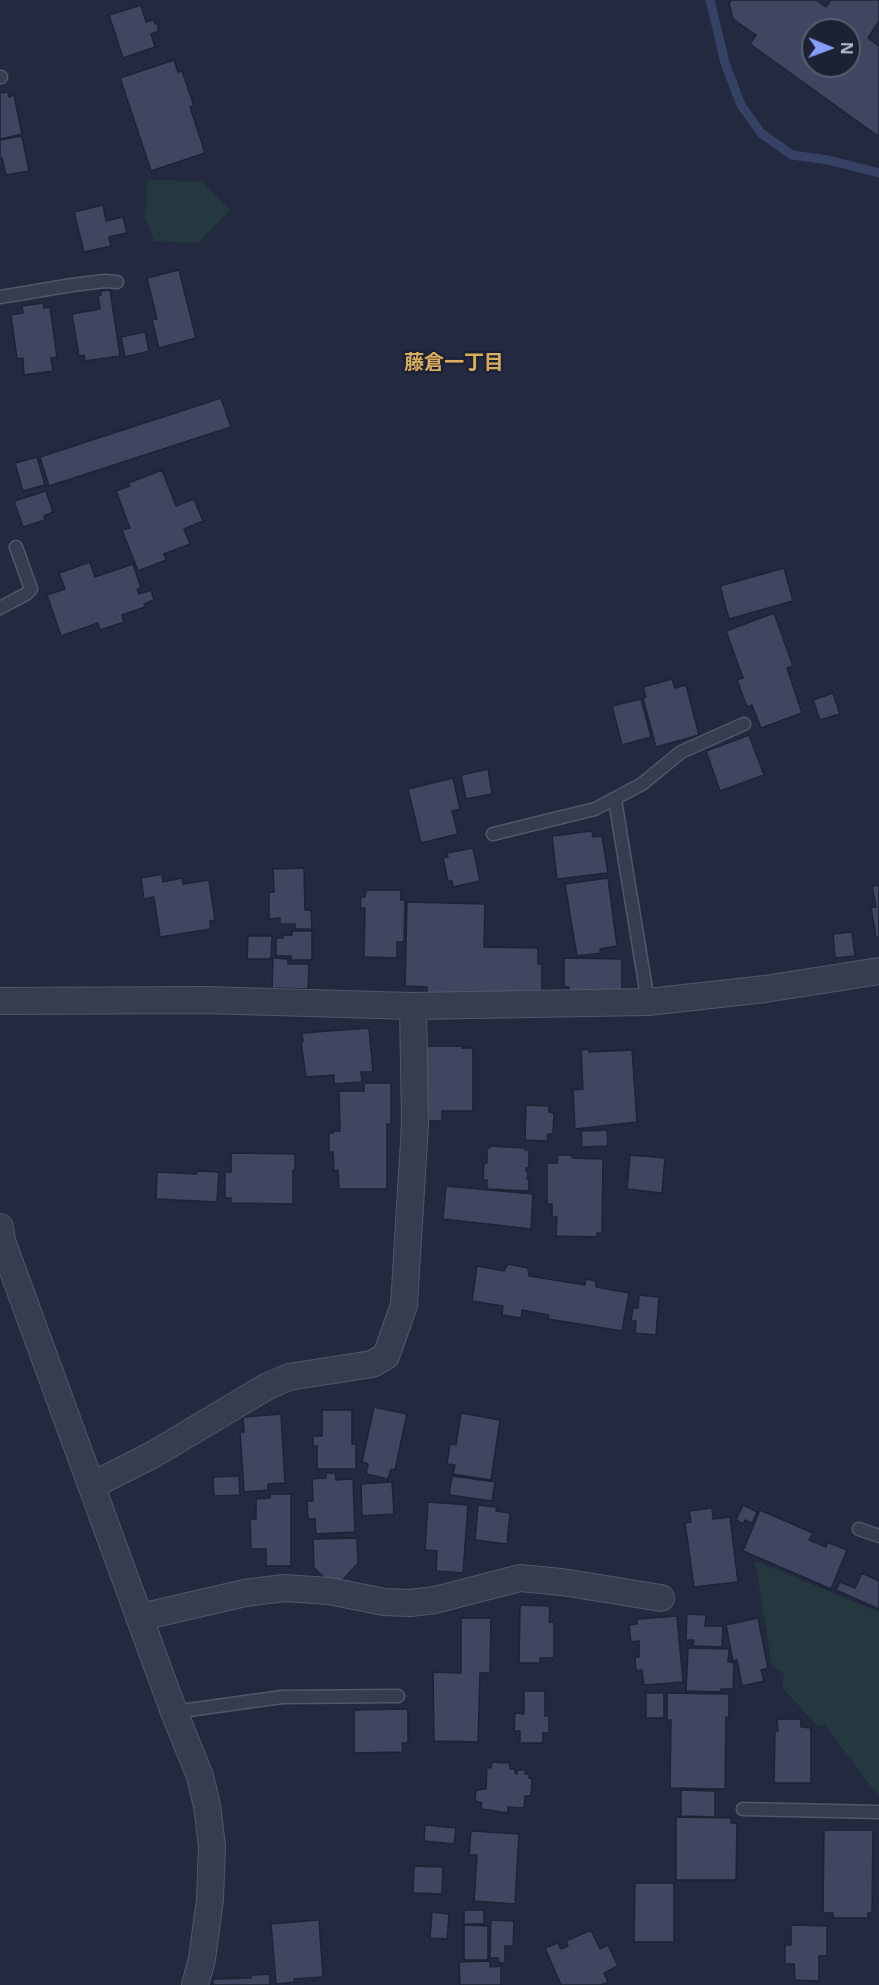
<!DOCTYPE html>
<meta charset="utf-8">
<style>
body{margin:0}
#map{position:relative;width:879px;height:1985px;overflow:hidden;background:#232a3f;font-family:"Open Sans",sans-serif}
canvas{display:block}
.north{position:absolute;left:801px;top:18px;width:60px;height:60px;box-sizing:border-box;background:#1c2134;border:2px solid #585d70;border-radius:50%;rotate:91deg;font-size:16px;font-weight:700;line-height:24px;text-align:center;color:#b3b8ca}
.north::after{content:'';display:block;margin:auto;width:21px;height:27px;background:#869dfc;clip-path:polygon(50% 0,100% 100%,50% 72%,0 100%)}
</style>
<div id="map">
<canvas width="879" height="1985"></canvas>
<div class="north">N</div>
</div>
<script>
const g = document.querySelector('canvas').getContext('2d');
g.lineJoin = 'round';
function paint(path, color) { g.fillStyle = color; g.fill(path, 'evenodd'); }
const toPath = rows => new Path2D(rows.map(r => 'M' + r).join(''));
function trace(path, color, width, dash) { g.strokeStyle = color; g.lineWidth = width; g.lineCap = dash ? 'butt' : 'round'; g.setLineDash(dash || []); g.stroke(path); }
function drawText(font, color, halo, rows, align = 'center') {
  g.font = font + ' "Open Sans","Noto Sans JP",sans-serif'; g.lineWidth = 5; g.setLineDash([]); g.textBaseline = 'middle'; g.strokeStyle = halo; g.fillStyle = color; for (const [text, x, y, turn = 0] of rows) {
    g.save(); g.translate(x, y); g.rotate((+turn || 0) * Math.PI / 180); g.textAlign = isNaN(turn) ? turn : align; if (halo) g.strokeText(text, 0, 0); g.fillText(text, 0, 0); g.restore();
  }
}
paint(toPath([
 [148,180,201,181,230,210,198,243,154,241,145,217],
 [755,1561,879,1612,879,1797,825,1725,817,1726,782,1687,784,1673,772,1666]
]), '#253840');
trace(toPath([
 [710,0,725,63,741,105,761,133,792,155,828,160,879,173]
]), '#364166', 9);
const building = toPath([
 [731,0,816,0,826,7,831,0,879,0,879,21,868,38,879,46,879,137,750,44,756,35,733,19,729,3,731,0],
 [813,30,849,30,849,66,813,66,813,30],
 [141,5,146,22,154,20,155,24,157,23,159,31,151,34,155,47,123,58,109,15,141,5],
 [174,60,178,72,182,71,194,106,190,107,205,153,151,171,120,78,174,60],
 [8,92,9,97,14,95,22,134,0,139,0,93,8,92],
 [22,136,29,171,6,175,2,158,0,158,0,140,22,136],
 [103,205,106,221,123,217,127,233,109,237,111,246,84,252,74,212,103,205],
 [179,270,196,338,159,348,152,320,157,319,147,278,179,270],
 [110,290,120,356,85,361,84,355,79,356,72,314,100,309,98,296,101,295,101,291,110,290],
 [43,303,44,308,50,307,57,357,51,358,53,371,24,375,23,358,17,359,11,315,23,313,22,306,43,303],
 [145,332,149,351,125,357,121,337,145,332],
 [221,398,231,427,49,486,40,457,221,398],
 [37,457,45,485,23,491,15,463,37,457],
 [162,470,176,506,194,499,203,521,184,529,190,544,164,554,166,560,138,571,122,530,130,528,116,491,130,486,128,483,162,470],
 [46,491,53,512,44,516,45,520,23,527,14,501,46,491],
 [90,562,95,577,133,564,141,588,137,589,139,594,151,590,154,600,144,604,145,607,122,615,124,622,100,630,98,623,61,636,47,595,65,589,59,573,90,562],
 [784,568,793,601,729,619,720,586,784,568],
 [774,613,793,666,787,668,802,713,761,728,752,705,747,707,737,680,743,678,726,631,774,613],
 [672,679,675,688,686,685,699,735,656,747,643,698,646,697,643,687,672,679],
 [833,693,840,714,820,720,813,700,833,693],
 [641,699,651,737,622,745,612,706,641,699],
 [749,735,764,775,720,791,706,751,749,735],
 [488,769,492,794,466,799,461,775,488,769],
 [453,778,460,809,452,811,458,834,421,843,408,789,453,778],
 [592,831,593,837,602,836,608,873,557,879,552,836,592,831],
 [473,848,480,881,453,887,452,881,448,881,443,858,448,857,447,853,473,848],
 [304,868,305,910,311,910,312,929,295,929,295,924,280,924,280,918,269,919,269,892,274,892,273,869,304,868],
 [162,874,163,882,182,878,183,884,209,880,215,920,210,921,211,929,160,937,154,897,144,899,141,878,162,874],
 [608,878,617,946,600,949,601,953,577,956,565,884,608,878],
 [879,885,879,937,876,938,871,907,876,907,872,886,879,885],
 [366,890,401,890,401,900,405,900,404,942,397,942,397,958,364,957,365,908,360,908,361,897,365,897,366,890],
 [407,902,485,904,484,947,538,948,538,964,542,964,542,996,427,993,427,987,405,986,407,902],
 [292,931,312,931,312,960,291,960,291,956,276,956,276,938,283,938,283,935,292,935,292,931],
 [852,932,855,956,835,958,833,934,852,932],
 [248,936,272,936,271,959,247,959,248,936],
 [273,958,288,959,288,964,309,964,308,989,272,988,273,958],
 [564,958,622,959,622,995,569,995,569,987,564,987,564,958],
 [369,1028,373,1072,361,1072,362,1082,334,1084,334,1075,306,1077,301,1042,303,1042,302,1033,369,1028],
 [420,1046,463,1046,462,1048,473,1048,473,1111,442,1111,442,1121,428,1121,428,1111,420,1112,420,1046],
 [589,1049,589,1052,632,1050,637,1122,575,1129,573,1090,583,1089,581,1050,589,1049],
 [364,1083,391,1083,391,1124,387,1124,387,1189,339,1189,338,1170,334,1171,333,1152,329,1152,329,1133,333,1133,333,1131,340,1131,339,1091,364,1091,364,1083],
 [526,1105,549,1106,549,1112,554,1113,553,1134,548,1134,547,1141,525,1140,526,1105],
 [607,1130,608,1146,582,1147,581,1131,607,1130],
 [490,1146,525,1148,525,1150,529,1150,529,1168,526,1168,526,1171,528,1172,527,1179,529,1179,529,1191,487,1189,487,1180,483,1180,484,1163,487,1163,487,1148,490,1148,490,1146],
 [231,1153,295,1154,295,1170,293,1170,293,1204,231,1203,231,1198,225,1198,225,1172,231,1172,231,1153],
 [558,1155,572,1155,572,1158,603,1159,602,1233,597,1233,597,1237,556,1236,557,1217,552,1217,552,1204,547,1204,547,1163,557,1163,558,1155],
 [630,1155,665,1158,662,1193,627,1189,630,1155],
 [197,1171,219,1172,217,1202,156,1199,157,1172,196,1174,197,1171],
 [446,1186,533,1194,531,1229,443,1219,446,1186],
 [508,1264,528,1268,529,1276,585,1285,586,1279,596,1281,596,1287,629,1293,622,1331,548,1319,549,1315,522,1310,521,1318,502,1315,503,1306,472,1301,477,1266,504,1271,508,1264],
 [639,1295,659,1297,656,1335,635,1333,636,1321,631,1321,633,1308,638,1308,639,1295],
 [374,1407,407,1414,395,1470,391,1469,388,1479,366,1474,368,1464,362,1462,374,1407],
 [322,1410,352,1410,352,1444,356,1444,356,1469,317,1469,317,1446,313,1446,313,1436,322,1436,322,1410],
 [461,1413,500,1420,491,1480,453,1474,455,1465,447,1464,450,1444,456,1445,461,1413],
 [281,1414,285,1483,268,1484,268,1490,244,1492,240,1432,244,1432,243,1417,281,1414],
 [326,1473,335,1473,336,1480,353,1479,355,1532,316,1534,315,1519,308,1519,307,1501,313,1501,312,1479,326,1478,326,1473],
 [239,1476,240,1495,214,1496,213,1477,239,1476],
 [452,1476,495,1482,492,1501,449,1495,452,1476],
 [392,1482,394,1514,362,1516,361,1484,392,1482],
 [270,1494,291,1494,291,1566,266,1566,266,1549,251,1549,250,1519,256,1519,256,1499,270,1498,270,1494],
 [428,1502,468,1505,463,1573,436,1571,437,1551,425,1550,428,1502],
 [478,1505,497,1507,496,1511,510,1513,507,1544,475,1540,478,1505],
 [743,1505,757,1512,752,1523,745,1520,743,1524,736,1520,743,1505],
 [712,1508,713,1519,730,1517,738,1582,694,1587,685,1523,691,1522,689,1511,712,1508],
 [760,1510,813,1533,809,1540,826,1547,827,1542,847,1550,831,1589,743,1551,760,1510],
 [357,1538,358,1563,343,1580,327,1580,314,1568,313,1539,357,1538],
 [862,1573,879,1581,879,1609,836,1590,840,1582,855,1588,862,1573],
 [520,1605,550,1606,549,1622,554,1622,554,1658,540,1658,540,1663,519,1663,520,1605],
 [687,1614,706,1615,705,1626,723,1626,722,1647,693,1646,694,1640,686,1640,687,1614],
 [677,1616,683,1682,644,1685,642,1670,636,1671,635,1657,639,1657,639,1641,631,1642,629,1625,637,1624,637,1619,677,1616],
 [461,1618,491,1618,490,1673,480,1673,478,1742,434,1741,433,1672,461,1673,461,1618],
 [758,1618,768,1668,761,1670,764,1681,742,1686,737,1660,733,1661,726,1625,758,1618],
 [688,1648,729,1649,728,1662,734,1663,733,1689,721,1689,721,1692,686,1691,688,1648],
 [524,1691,545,1691,545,1716,549,1716,549,1733,543,1733,543,1743,520,1743,520,1731,514,1731,515,1713,524,1714,524,1691],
 [646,1693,664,1693,664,1718,646,1718,646,1693],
 [667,1693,729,1694,729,1718,726,1717,725,1789,670,1788,671,1720,667,1720,667,1693],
 [408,1709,408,1743,402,1743,403,1752,354,1753,354,1710,408,1709],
 [777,1719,801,1719,801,1727,811,1728,811,1783,774,1783,775,1731,778,1731,777,1719],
 [492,1762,510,1763,510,1769,515,1769,515,1773,517,1774,517,1770,526,1770,525,1774,529,1774,529,1778,532,1779,531,1796,525,1796,524,1808,508,1807,508,1813,481,1809,482,1803,475,1801,476,1790,486,1789,487,1767,491,1768,492,1762],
 [681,1790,715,1791,715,1817,681,1816,681,1790],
 [676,1817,731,1818,731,1823,737,1823,736,1880,676,1880,676,1817],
 [425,1825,456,1828,454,1844,424,1841,425,1825],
 [824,1830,873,1830,872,1913,868,1913,868,1918,833,1918,833,1913,823,1913,824,1830],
 [471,1831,519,1834,515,1904,474,1901,477,1855,469,1855,471,1831],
 [414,1866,443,1867,442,1894,413,1893,414,1866],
 [635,1883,674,1883,674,1942,634,1942,635,1883],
 [464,1910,484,1910,484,1924,464,1924,464,1910],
 [432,1912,449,1914,447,1939,430,1938,432,1912],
 [319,1920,323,1977,294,1979,294,1982,276,1984,271,1924,319,1920],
 [491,1920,514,1921,513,1946,505,1946,505,1963,498,1962,498,1958,490,1958,491,1920],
 [464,1925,488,1926,488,1960,464,1960,464,1925],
 [791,1925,827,1926,827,1956,819,1956,819,1981,795,1980,794,1964,785,1964,785,1945,791,1945,791,1925],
 [591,1930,600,1949,608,1945,618,1966,604,1973,608,1982,600,1985,561,1985,545,1948,558,1943,561,1949,568,1946,566,1941,591,1930],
 [490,1961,490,1967,501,1966,501,1985,460,1985,459,1962,490,1961],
 [270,1974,270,1985,207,1985,213,1984,213,1979,251,1978,251,1975,270,1974]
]);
paint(building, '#3f465f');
trace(building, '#1e2336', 1.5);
const service = toPath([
 [0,77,1,77],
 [0,297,72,285,105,281,117,282],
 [0,608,26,594,31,589,16,547],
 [615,800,648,1002],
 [493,834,595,809,642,784,681,752,744,724],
 [859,1529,879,1536],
 [174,1712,282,1697,398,1696],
 [743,1809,879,1812]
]);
const minor = toPath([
 [0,1001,204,1000,413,1006,648,1002,765,989,879,971],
 [0,1227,2,1241,174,1712,200,1776,207,1806,212,1846,210,1899,202,1959,195,1985],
 [93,1485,154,1454,266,1387,289,1377,372,1364,386,1356,404,1305,415,1124,413,1006],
 [141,1617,245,1593,284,1588,329,1591,384,1602,410,1603,435,1600,520,1578,562,1582,661,1598]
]);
trace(service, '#52576a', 15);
trace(minor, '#52576a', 28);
trace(service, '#373c4f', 12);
trace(minor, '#373c4f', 26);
drawText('bold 20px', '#d9ab5f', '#1c2134', [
 ["藤倉一丁目",454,363]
]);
</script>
